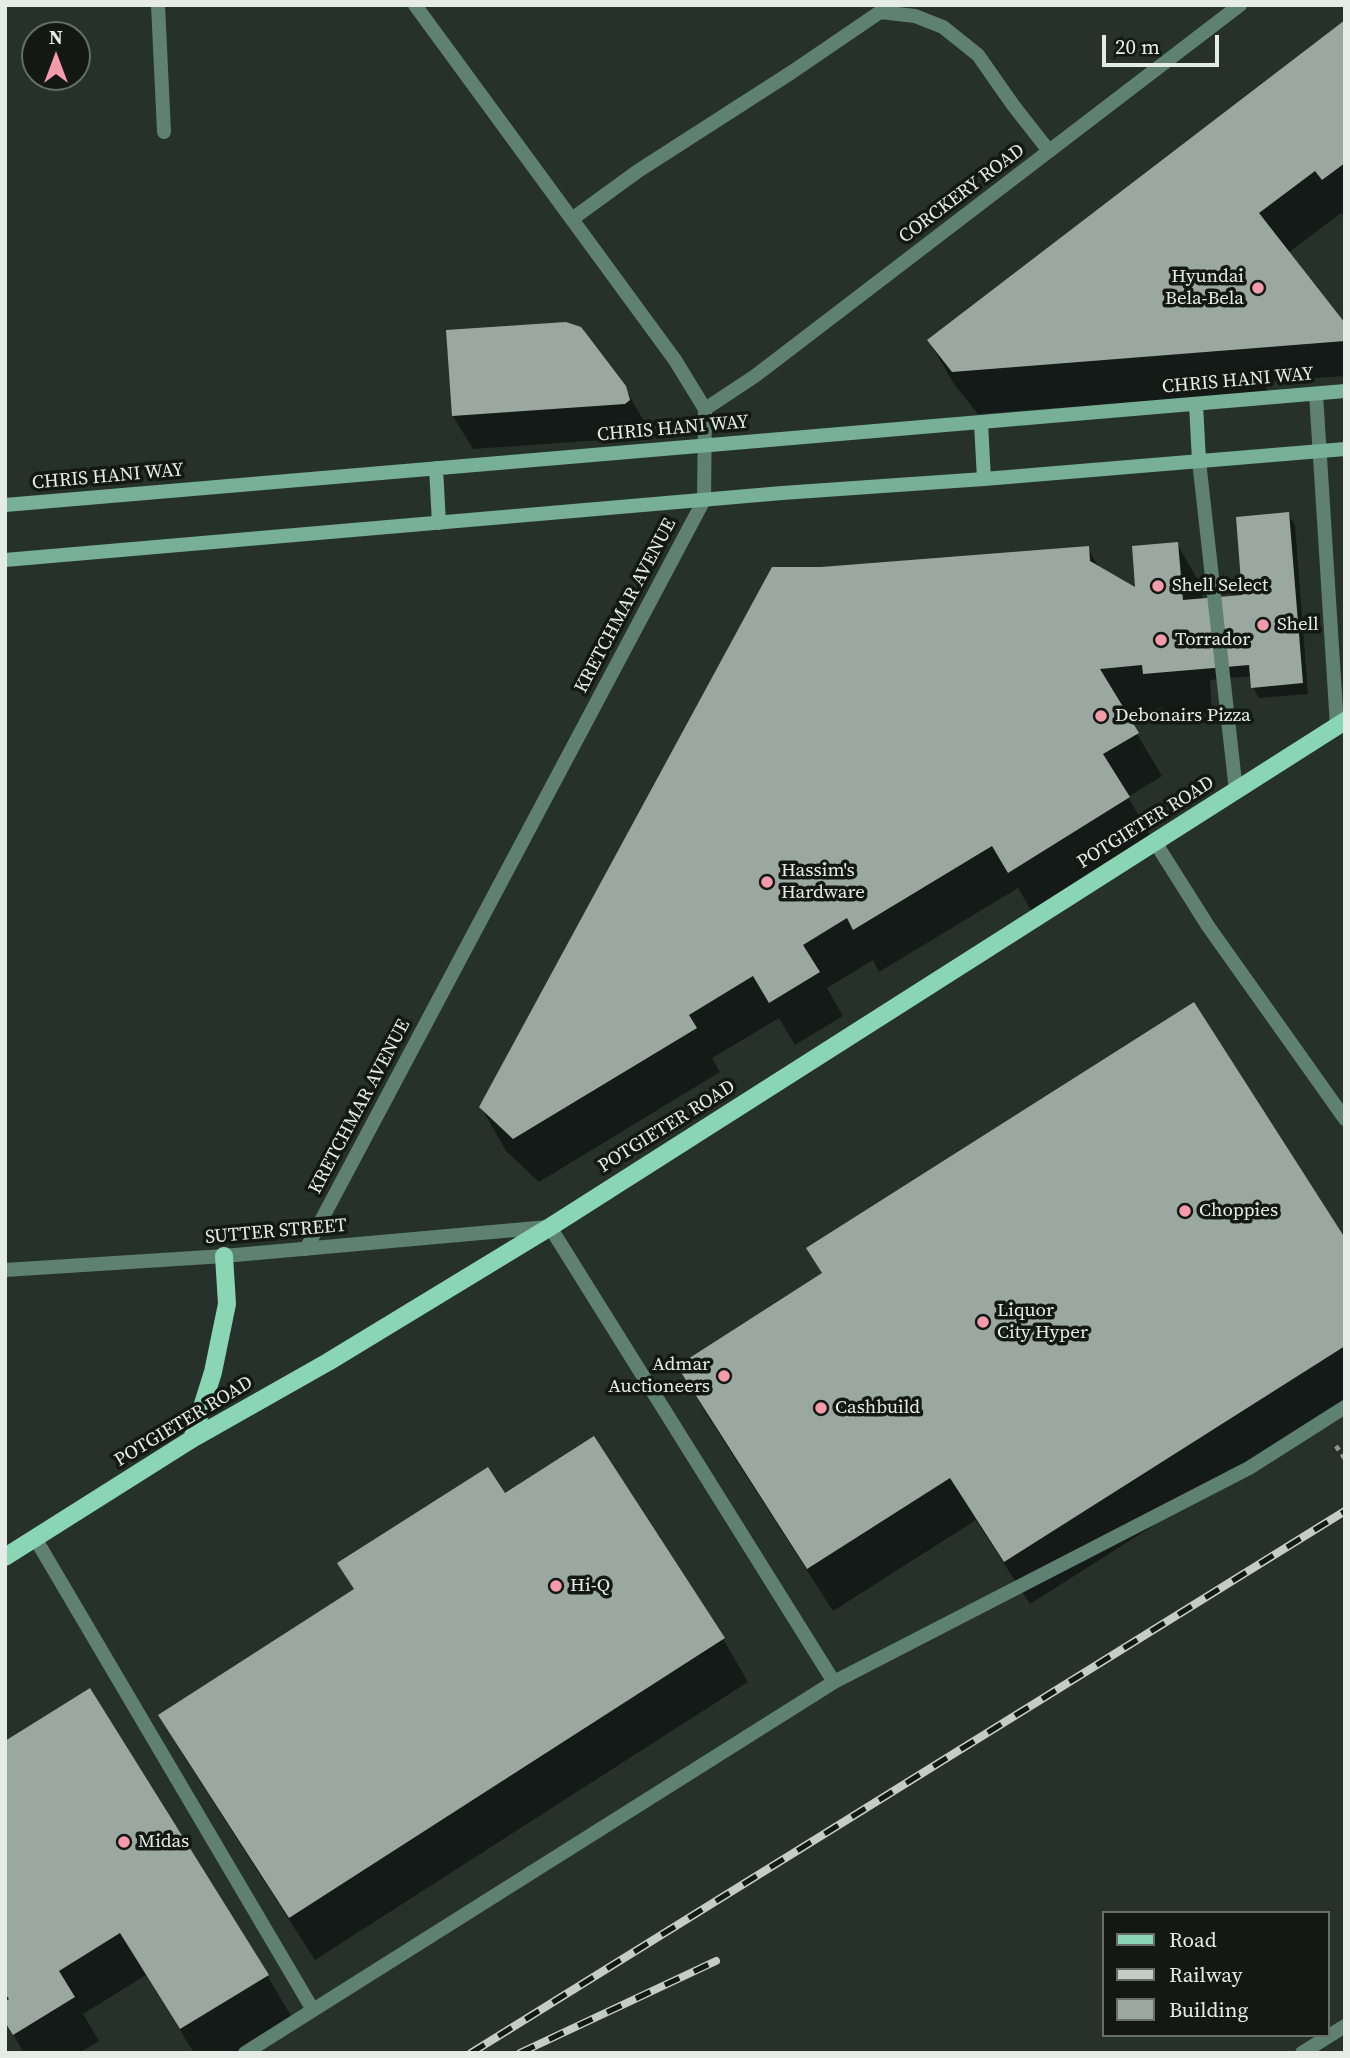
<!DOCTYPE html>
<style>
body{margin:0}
#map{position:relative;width:1350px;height:2058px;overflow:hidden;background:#26312c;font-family:"Source Serif 4",serif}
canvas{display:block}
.frame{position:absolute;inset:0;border:7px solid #e5ece8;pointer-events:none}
.legend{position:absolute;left:1102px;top:1911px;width:228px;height:126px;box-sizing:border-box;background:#131815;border:2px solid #676d69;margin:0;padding:9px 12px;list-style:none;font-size:21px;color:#e5ece8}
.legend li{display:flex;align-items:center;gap:14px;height:35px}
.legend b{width:35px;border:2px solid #676d69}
.north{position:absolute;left:21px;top:21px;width:70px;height:70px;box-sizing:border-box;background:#131815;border:2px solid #676d69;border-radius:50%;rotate:0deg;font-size:19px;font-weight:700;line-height:28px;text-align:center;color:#e5ece8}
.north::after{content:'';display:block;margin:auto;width:24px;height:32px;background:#f39aab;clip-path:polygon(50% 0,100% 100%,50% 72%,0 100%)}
.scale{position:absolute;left:1102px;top:35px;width:117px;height:32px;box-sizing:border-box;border:4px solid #e5ece8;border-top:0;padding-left:9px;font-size:21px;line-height:24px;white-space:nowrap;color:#e5ece8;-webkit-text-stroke:5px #131815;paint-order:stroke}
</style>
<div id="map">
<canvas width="1350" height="2058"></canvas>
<div class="frame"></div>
<ul class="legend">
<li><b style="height:9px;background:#8ad5b3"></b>Road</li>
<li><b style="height:9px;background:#c4ccc7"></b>Railway</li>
<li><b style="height:19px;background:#9ba8a1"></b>Building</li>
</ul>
<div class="north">N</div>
<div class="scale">20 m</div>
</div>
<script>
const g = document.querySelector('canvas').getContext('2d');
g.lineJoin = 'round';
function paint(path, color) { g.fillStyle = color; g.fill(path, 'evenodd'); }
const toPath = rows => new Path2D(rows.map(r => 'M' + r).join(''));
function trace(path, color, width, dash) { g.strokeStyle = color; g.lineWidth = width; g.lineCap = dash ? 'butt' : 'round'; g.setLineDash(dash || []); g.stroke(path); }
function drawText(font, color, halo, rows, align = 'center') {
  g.font = font + ' "Source Serif 4",serif'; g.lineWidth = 7; g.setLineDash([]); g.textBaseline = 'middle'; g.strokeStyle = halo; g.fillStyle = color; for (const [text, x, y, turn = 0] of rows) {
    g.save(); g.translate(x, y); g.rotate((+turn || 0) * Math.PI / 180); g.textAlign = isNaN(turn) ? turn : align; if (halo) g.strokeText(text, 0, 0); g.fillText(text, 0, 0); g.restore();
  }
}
paint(toPath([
 [1345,22,1345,218,1341,213,1288,253,1345,326,1345,376,1263,382,1268,392,978,414,954,384,929,341],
 [624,387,644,421,648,435,645,437,473,449,453,416],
 [1288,514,1295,525,1308,694,1259,698,1253,687,1252,676,1210,680,1212,713,1169,716,1164,708,1124,712,1162,776,1128,797,1153,841,1034,915,1018,888,879,972,873,960,827,988,843,1016,795,1045,779,1018,712,1058,720,1072,539,1182,506,1151,481,1107,821,569,1088,548,1099,568,1137,590,1177,544,1202,587,1203,600,1244,597],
 [1345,1241,1345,1404,1030,1604,976,1520,833,1611,704,1410,679,1367],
 [504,1495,723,1639,748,1682,315,1960,185,1758,160,1715],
 [5,1741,267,1975,292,2018,236,2053,194,2053,146,1975,83,2014,99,2041,79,2053,24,2053,5,2020]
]), '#0007');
paint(toPath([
 [1345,20,1345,163,1322,180,1315,171,1259,213,1345,323,1345,341,952,372,927,340],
 [566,322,581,327,585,332,626,386,630,400,625,404,452,416,446,330],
 [1289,512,1303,683,1251,688,1249,665,1143,674,1142,665,1100,669,1139,733,1103,754,1130,797,1008,873,992,846,853,930,847,918,803,945,820,972,769,1003,753,976,689,1015,697,1028,513,1139,479,1107,772,567,821,567,1089,546,1090,561,1135,587,1132,546,1178,542,1183,600,1242,595,1236,517],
 [1194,1002,1345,1238,1345,1346,1004,1562,950,1478,807,1569,677,1366,822,1273,806,1248],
 [594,1436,725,1638,289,1918,158,1715,354,1589,337,1563,488,1467,505,1493],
 [90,1688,269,1975,180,2029,120,1933,59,1971,75,1997,13,2035,5,2022,5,2001,9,1999,5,1994,5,1741]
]), '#9ba8a1');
trace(toPath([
 [1336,1446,1345,1459]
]), '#8d9691', 4.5, [5, 5]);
trace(toPath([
 [158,5,164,132],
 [572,219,638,171,792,72,880,12,915,16,943,27,978,55,1013,105,1049,151],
 [1316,394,1337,726],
 [1199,461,1236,791],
 [1155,842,1208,926,1345,1119],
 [550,1227,834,1682],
 [35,1538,313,2010],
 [245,2053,834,1682,1249,1468,1345,1407]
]), '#5e8171', 14);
trace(toPath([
 [705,409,755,376,1240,5],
 [306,1249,704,500,705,409,675,360,415,5],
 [5,1270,224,1256,548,1227],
 [1302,2053,1345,2026]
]), '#5e8171', 14);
trace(toPath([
 [1196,404,1199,461],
 [981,423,984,479],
 [436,468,439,523],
 [5,505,1345,391],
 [5,560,782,493,984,479,1345,449]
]), '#77b096', 14);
trace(toPath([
 [192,1439,213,1372,227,1304,224,1256],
 [5,1557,192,1439,328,1362,550,1227,1345,721]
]), '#8ad5b3', 18);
const rail = toPath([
 [471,2053,1345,1511],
 [520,2053,716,1961]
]);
trace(rail, '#c4ccc7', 8);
trace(rail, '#131815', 5, [16]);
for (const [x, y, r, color] of [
 [1258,288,7,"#f39aab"],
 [1158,586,7,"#f39aab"],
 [1263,625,7,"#f39aab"],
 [1161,640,7,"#f39aab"],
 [1101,716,7,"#f39aab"],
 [767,882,7,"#f39aab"],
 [1185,1211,7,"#f39aab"],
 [983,1322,7,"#f39aab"],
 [724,1376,7,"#f39aab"],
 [821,1408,7,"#f39aab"],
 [556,1586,7,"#f39aab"],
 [124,1842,7,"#f39aab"]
]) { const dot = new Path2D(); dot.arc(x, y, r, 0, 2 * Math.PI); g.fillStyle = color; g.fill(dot); trace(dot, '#131815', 2.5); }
drawText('19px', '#e5ece8', '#131815', [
 ["CORCKERY ROAD",962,194,-37],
 ["CHRIS HANI WAY",1238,381,-5],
 ["CHRIS HANI WAY",673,429,-5],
 ["CHRIS HANI WAY",108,477,-5],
 ["KRETCHMAR AVENUE",626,606,-62],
 ["POTGIETER ROAD",1146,823,-32],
 ["KRETCHMAR AVENUE",360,1107,-62],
 ["POTGIETER ROAD",667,1127,-32],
 ["SUTTER STREET",276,1232,-5],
 ["POTGIETER ROAD",184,1422,-31]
]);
drawText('19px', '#e5ece8', '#131815', [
 ["Hyundai",1244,277,"right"],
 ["Bela-Bela",1244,299,"right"],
 ["Shell Select",1172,586],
 ["Shell",1277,625],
 ["Torrador",1175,640],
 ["Debonairs Pizza",1115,716],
 ["Hassim's",781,871],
 ["Hardware",781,893],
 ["Choppies",1199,1211],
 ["Liquor",997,1311],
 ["City Hyper",997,1333],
 ["Admar",710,1365,"right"],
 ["Auctioneers",710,1387,"right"],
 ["Cashbuild",835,1408],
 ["Hi-Q",570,1586],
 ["Midas",138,1842]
], 'left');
</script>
